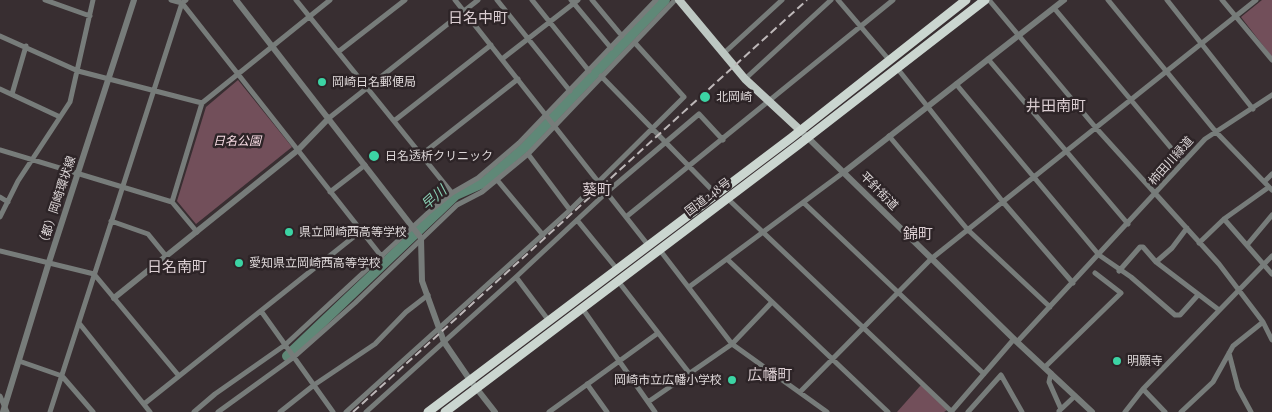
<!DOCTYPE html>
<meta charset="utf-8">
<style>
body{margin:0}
canvas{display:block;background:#382e31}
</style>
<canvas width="1272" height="412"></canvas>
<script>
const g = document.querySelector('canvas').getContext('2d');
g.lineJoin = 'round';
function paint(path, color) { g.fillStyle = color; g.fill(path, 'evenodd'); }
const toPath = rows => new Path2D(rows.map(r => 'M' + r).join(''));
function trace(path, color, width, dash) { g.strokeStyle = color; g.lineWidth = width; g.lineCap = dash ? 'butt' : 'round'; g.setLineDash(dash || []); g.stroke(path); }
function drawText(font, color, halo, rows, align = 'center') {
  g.font = font + ' "Playfair Display","Noto Sans JP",serif'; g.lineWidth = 5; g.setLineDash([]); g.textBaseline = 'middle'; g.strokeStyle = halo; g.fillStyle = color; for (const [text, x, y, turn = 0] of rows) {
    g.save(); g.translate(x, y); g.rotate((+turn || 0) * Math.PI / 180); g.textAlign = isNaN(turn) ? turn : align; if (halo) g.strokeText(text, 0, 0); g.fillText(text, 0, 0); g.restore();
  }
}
paint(toPath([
 [1262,0,1272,0,1272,57,1241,17],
 [238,80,292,147,196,224,177,201,206,107],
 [921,385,947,410,944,412,897,412]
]), '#724f5a');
trace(toPath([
 [287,356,456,195,483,183,524,148,665,0]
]), '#5f8877', 10);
trace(toPath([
 [45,0,90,16],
 [171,0,182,3,382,257],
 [296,0,452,193],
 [455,0,648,245],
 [497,0,570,91],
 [532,0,589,71],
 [571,0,611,48],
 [592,0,622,36],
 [838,0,890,61],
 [989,0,1096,128,1219,264,1263,322,1272,340],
 [1108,0,1216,132,1272,190],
 [1167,0,1253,109],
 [1222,0,1272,60],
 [1054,8,1182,161],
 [0,36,78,71,202,103],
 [338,52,405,0],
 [723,54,782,0],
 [502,59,578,0],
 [988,59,1128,224],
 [897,68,1003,202,1073,283],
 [601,76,716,194],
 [745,79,831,0],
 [956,84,1099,255,1131,277,1175,315,1180,315,1198,295],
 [0,89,60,117],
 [12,94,26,46],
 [329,118,478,0],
 [394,121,491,45],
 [889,136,968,230,1050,307],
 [0,150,172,202,197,232],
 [528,154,570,210],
 [421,155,518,79],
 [498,181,543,235],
 [1265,181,1272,174],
 [330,192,365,165],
 [0,197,8,202],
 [727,198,952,412],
 [172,202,202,103,330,0],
 [804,203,984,374],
 [0,217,18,181,70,102,93,0],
 [626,217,893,0],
 [1224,219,1272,274],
 [577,220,617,269],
 [111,221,148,234,166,256],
 [1199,243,1224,219,1269,187],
 [1247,245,1272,215],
 [659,249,732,344,827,412],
 [0,251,94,274,179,376],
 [727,259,888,412],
 [1156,262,1172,248,1187,228],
 [1119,271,1140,247,1143,247,1156,262,1219,310],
 [516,277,549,321],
 [618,281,690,374],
 [689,287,844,172],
 [582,308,655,412],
 [261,311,333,412],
 [79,323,150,412],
 [1017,342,1205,139,1272,95],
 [1229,353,1238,388,1251,412],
 [19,361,62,376,93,412],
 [1045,367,1121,293,1095,273],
 [1051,373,1049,382,1061,409],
 [587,384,607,412],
 [1143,389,1165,412],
 [800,392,931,259,1256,0],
 [0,396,7,412],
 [648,402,732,344,772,302],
 [144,404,361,231],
 [1059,411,1075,396],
 [50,412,182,3,186,0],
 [194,412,215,394,285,345,430,211,452,193,478,178,519,143,656,0],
 [218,412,294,357,355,303,457,205,482,192,528,154,675,0],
 [280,412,314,385,375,344,406,312,428,295],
 [346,412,570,210,684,97,635,43],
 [366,412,516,277,607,192,699,114,723,140],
 [549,412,658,333],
 [951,412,1014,339],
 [968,412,1001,375,1022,412],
 [1125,412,1143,389,1272,256],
 [1181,412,1213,382,1233,346,1263,322]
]), '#777c7a', 5);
trace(toPath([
 [236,0,421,238,422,281,444,342,470,380,495,412],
 [800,130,1017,342,1092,412],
 [844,172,1064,0],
 [114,298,298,150,329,118],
 [3,412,49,262,134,0]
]), '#777c7a', 6);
trace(toPath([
 [679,0,745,79,800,130]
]), '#bdc7c2', 8);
trace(toPath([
 [428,412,791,138,966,0],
 [445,412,798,145,985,0]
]), '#cbd6d0', 9);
trace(toPath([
 [353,412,807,0]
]), '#beb8b9', 2, [8, 4]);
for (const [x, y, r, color] of [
 [322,82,5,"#3cd4a4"],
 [705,97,6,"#3cd4a4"],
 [374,156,6,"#3cd4a4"],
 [289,232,5,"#3cd4a4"],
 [239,263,5,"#3cd4a4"],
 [1117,361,5,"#3cd4a4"],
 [732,380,5,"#3cd4a4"]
]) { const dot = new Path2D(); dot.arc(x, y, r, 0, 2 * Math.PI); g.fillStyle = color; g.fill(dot); trace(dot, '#2d2427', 2); }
drawText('12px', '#ded8d9', '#2d2427', [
 ["岡崎日名郵便局",332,82],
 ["北岡崎",716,97],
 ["日名透析クリニック",385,156],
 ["県立岡崎西高等学校",299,232],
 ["愛知県立岡崎西高等学校",249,263],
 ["明願寺",1127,361],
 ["岡崎市立広幡小学校",722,380,"right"]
], 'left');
drawText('italic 12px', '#f8dce4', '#2d2427', [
 ["日名公園",237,141]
]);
drawText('12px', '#ded8d9', '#2d2427', [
 ["柿田川緑道",1171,161,-48],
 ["平針街道",879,191,45],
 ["国道248号",708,197,-37],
 ["（都）岡崎環状線",57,202,-72]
]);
drawText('italic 14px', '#89d0b4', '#2d2427', [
 ["早川",434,198,-42]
]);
drawText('15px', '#dbced2', '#2d2427', [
 ["日名中町",478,18],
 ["井田南町",1056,106],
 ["葵町",597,190],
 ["錦町",918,234],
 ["日名南町",177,267],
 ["広幡町",770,375]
]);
</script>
